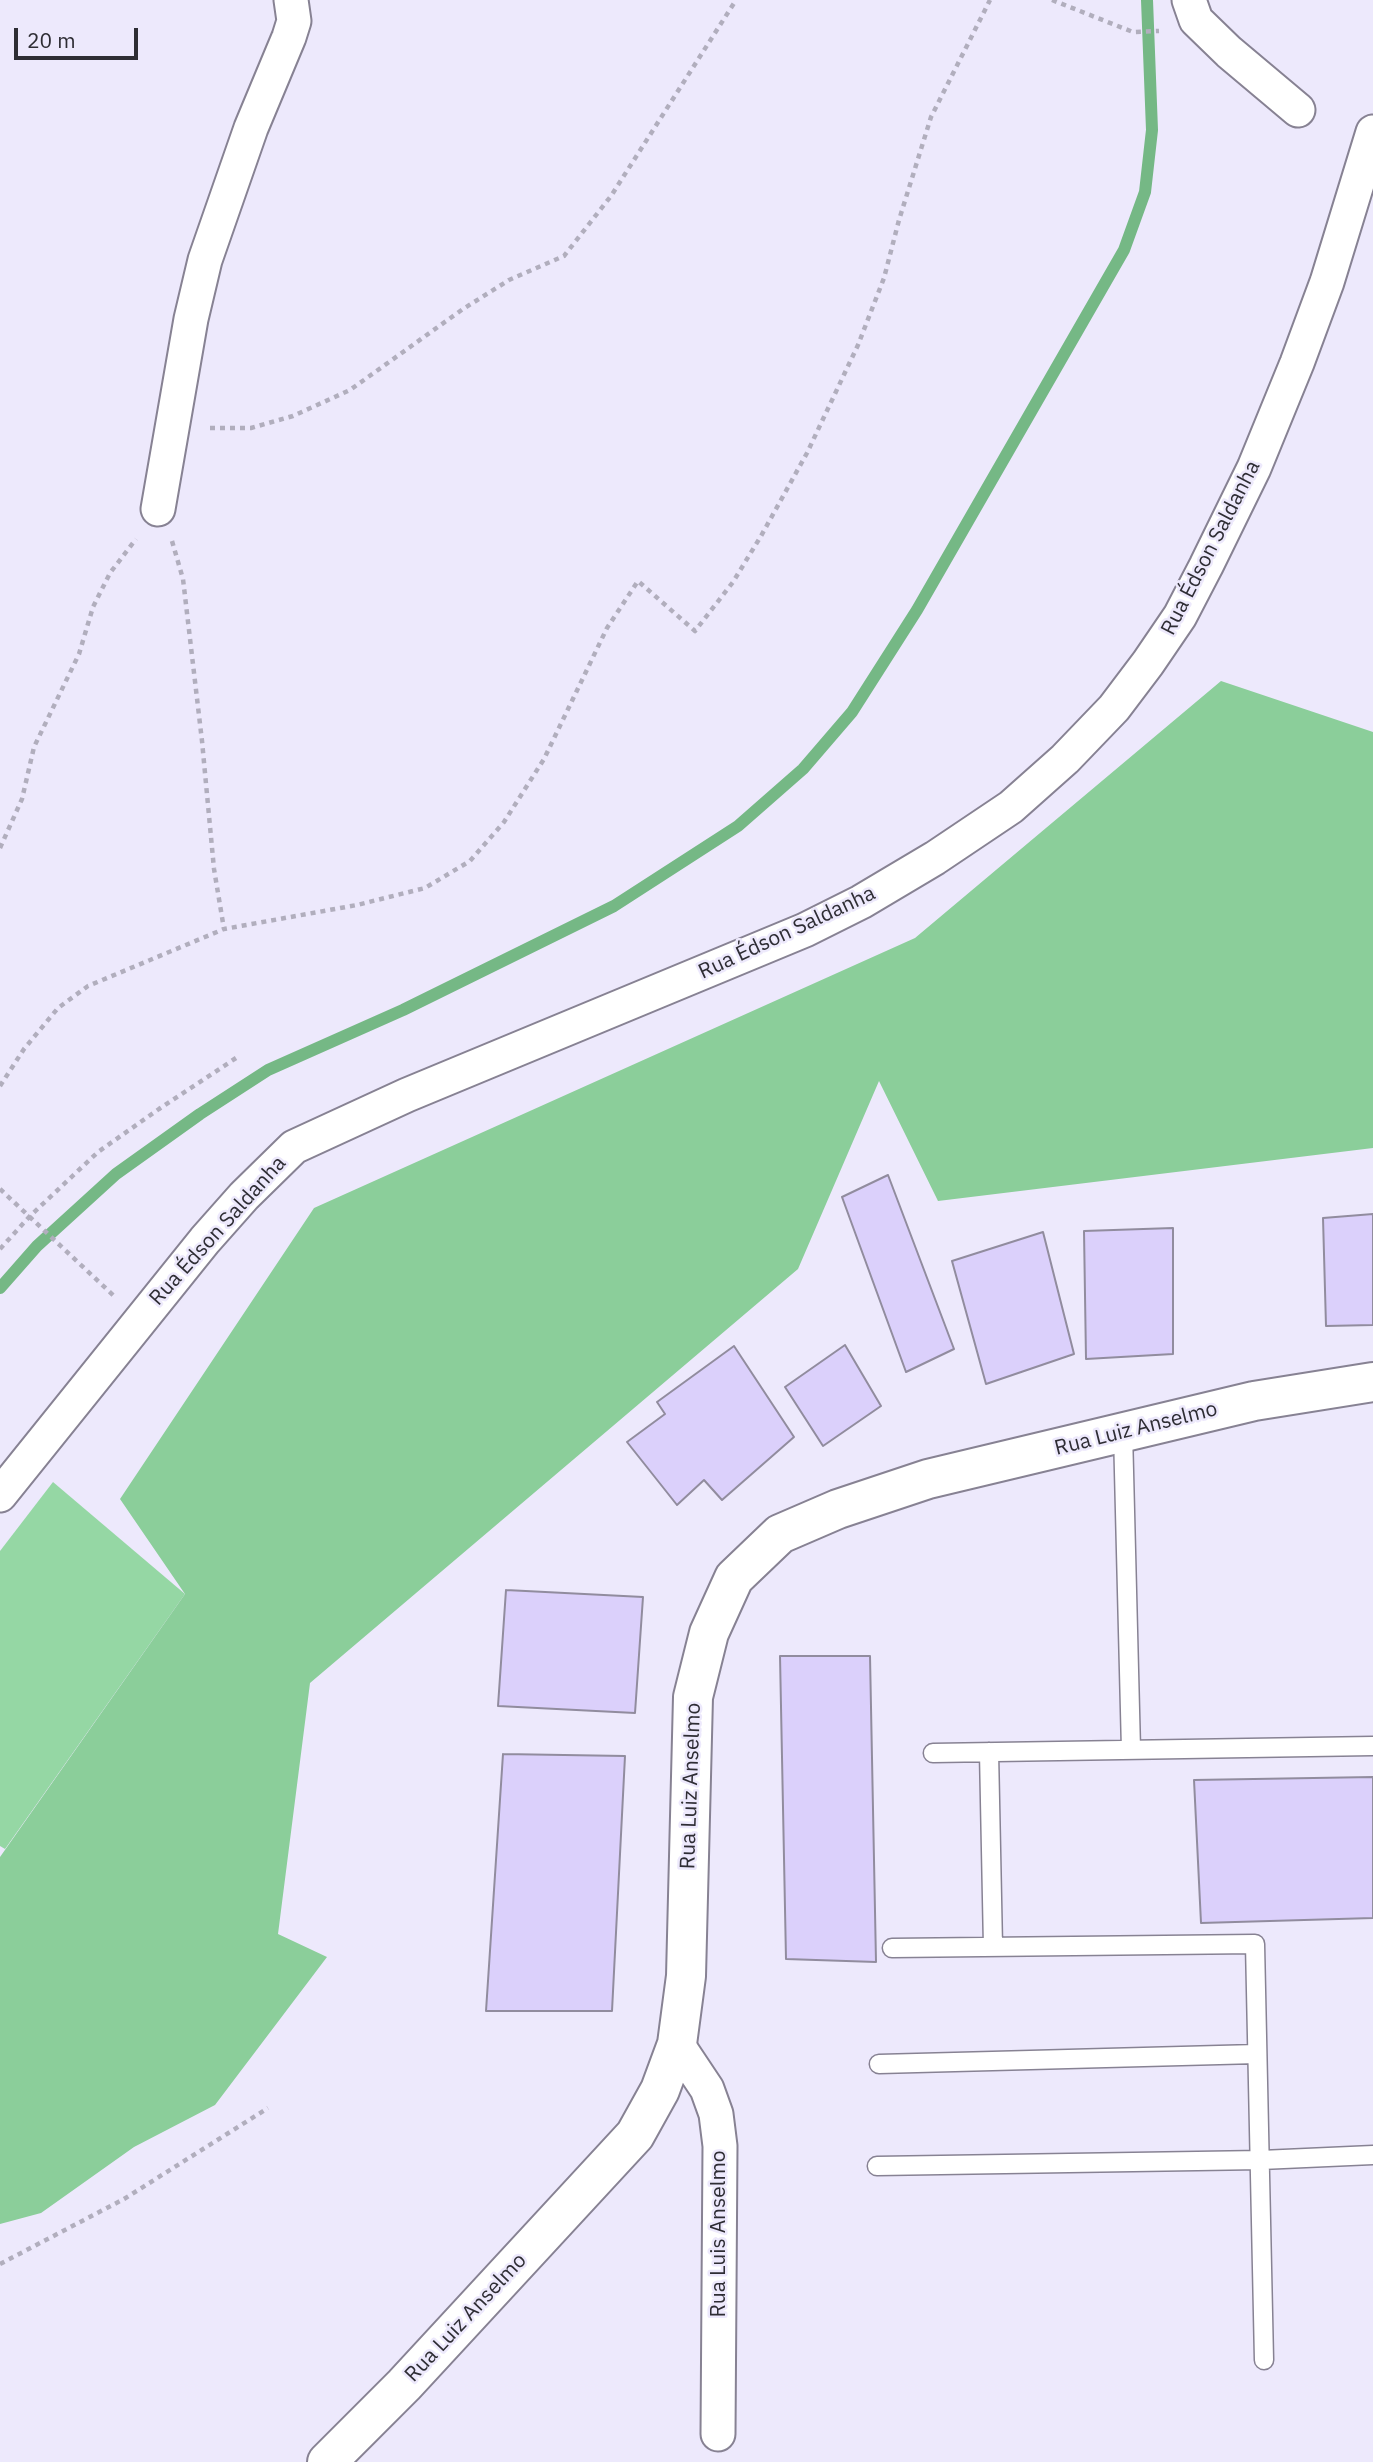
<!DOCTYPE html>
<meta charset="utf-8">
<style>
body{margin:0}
#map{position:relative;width:1373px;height:2462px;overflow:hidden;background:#ede9fc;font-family:"IBM Plex Sans",sans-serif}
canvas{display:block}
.scale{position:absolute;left:14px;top:28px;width:124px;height:32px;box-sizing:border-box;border:4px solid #2e2d34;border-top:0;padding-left:9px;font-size:21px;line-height:24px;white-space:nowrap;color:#2e2d34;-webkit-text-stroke:5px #ede9fc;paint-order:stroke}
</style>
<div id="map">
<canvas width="1373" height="2462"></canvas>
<div class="scale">20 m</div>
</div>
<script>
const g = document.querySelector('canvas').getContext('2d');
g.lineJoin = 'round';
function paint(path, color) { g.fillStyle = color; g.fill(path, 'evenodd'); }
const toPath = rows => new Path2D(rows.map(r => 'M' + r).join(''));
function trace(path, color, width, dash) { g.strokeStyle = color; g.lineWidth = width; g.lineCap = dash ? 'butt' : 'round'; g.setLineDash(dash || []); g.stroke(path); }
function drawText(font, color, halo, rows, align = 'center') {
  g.font = font + ' "IBM Plex Sans",sans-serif'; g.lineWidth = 5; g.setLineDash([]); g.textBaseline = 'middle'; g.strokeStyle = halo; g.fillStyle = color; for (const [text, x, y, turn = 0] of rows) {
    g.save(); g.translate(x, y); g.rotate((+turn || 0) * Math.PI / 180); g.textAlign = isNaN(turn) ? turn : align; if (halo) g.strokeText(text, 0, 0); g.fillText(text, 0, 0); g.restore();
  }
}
paint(toPath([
 [53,1482,185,1594,5,1849,0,1846,0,1551]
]), '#95d7a4');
paint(toPath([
 [1221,681,1373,732,1373,1148,938,1201,879,1081,798,1269,310,1683,278,1934,327,1957,215,2105,134,2147,41,2213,0,2224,0,1857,185,1594,120,1499,314,1208,915,938]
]), '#8bce9a');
trace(toPath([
 [0,1288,37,1246,116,1174,200,1114,268,1070,403,1010,614,906,738,826,803,769,852,712,917,610,1124,250,1145,192,1152,130,1147,0]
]), '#75b885', 12);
const building = toPath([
 [888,1175,954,1349,906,1372,842,1197,888,1175],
 [1373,1214,1373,1325,1326,1326,1323,1218,1373,1214],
 [1173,1228,1173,1354,1086,1359,1084,1231,1173,1228],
 [1043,1232,1074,1354,986,1384,952,1261,1043,1232],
 [845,1345,881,1406,823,1446,785,1387,845,1345],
 [734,1346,794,1437,722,1500,704,1480,677,1505,627,1442,665,1414,657,1402,734,1346],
 [506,1590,643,1597,635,1713,498,1706,506,1590],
 [780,1656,870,1656,876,1962,786,1959,780,1656],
 [503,1754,625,1756,612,2011,486,2011,503,1754],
 [1373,1777,1373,1918,1201,1923,1194,1780,1373,1777]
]);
paint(building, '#dbd0fb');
trace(building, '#918c9e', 2);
const service = toPath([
 [1123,1432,1131,1750],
 [989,1752,993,1947],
 [933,1753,1373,1746],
 [892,1948,1255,1944,1264,2360],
 [879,2064,1257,2054],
 [877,2166,1261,2160,1373,2155]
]);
const minor = toPath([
 [1189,0,1196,20,1229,52,1298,110],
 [158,509,191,319,205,260,251,128,289,37,294,21,291,0],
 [0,1495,205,1240,244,1196,294,1147,407,1095,805,930,861,902,935,858,1011,807,1065,759,1114,708,1148,663,1180,616,1206,566,1254,468,1297,363,1327,282,1373,132],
 [677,2044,707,2089,716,2114,720,2146,718,2434]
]);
const tertiary = toPath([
 [327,2462,404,2385,635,2135,660,2090,677,2044,686,1976,693,1697,709,1633,734,1578,780,1534,838,1509,928,1479,1254,1401,1373,1382]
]);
trace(service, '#878293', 21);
trace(minor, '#878293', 37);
trace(tertiary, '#878293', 42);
trace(toPath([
 [1052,0,1133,32,1159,31],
 [210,428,251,428,293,416,350,390,463,309,509,280,564,256,611,196,736,0],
 [172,541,183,579,202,741,214,869,224,929,357,905,425,888,470,861,504,822,544,759,607,628,638,581,695,631,733,582,761,536,807,453,858,345,884,278,899,220,931,117,990,0],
 [0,848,22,799,34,747,79,654,93,607,110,573,136,539],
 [0,1086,24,1049,58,1008,88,986,224,929],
 [0,1189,114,1296],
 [0,1249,30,1216,98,1152,159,1109,236,1058],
 [0,2264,124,2199,268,2108]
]), '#b1aebd', 4.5, [5, 5]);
trace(service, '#fff', 18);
trace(minor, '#fff', 33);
trace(tertiary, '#fff', 38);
drawText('21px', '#2e2d34', '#ede9fc', [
 ["Rua Édson Saldanha",1211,548,-63],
 ["Rua Édson Saldanha",787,933,-25],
 ["Rua Édson Saldanha",218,1231,-48],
 ["Rua Luiz Anselmo",1136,1429,-14],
 ["Rua Luiz Anselmo",691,1786,-88],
 ["Rua Luis Anselmo",719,2234,-90],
 ["Rua Luiz Anselmo",466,2318,-47]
]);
</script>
